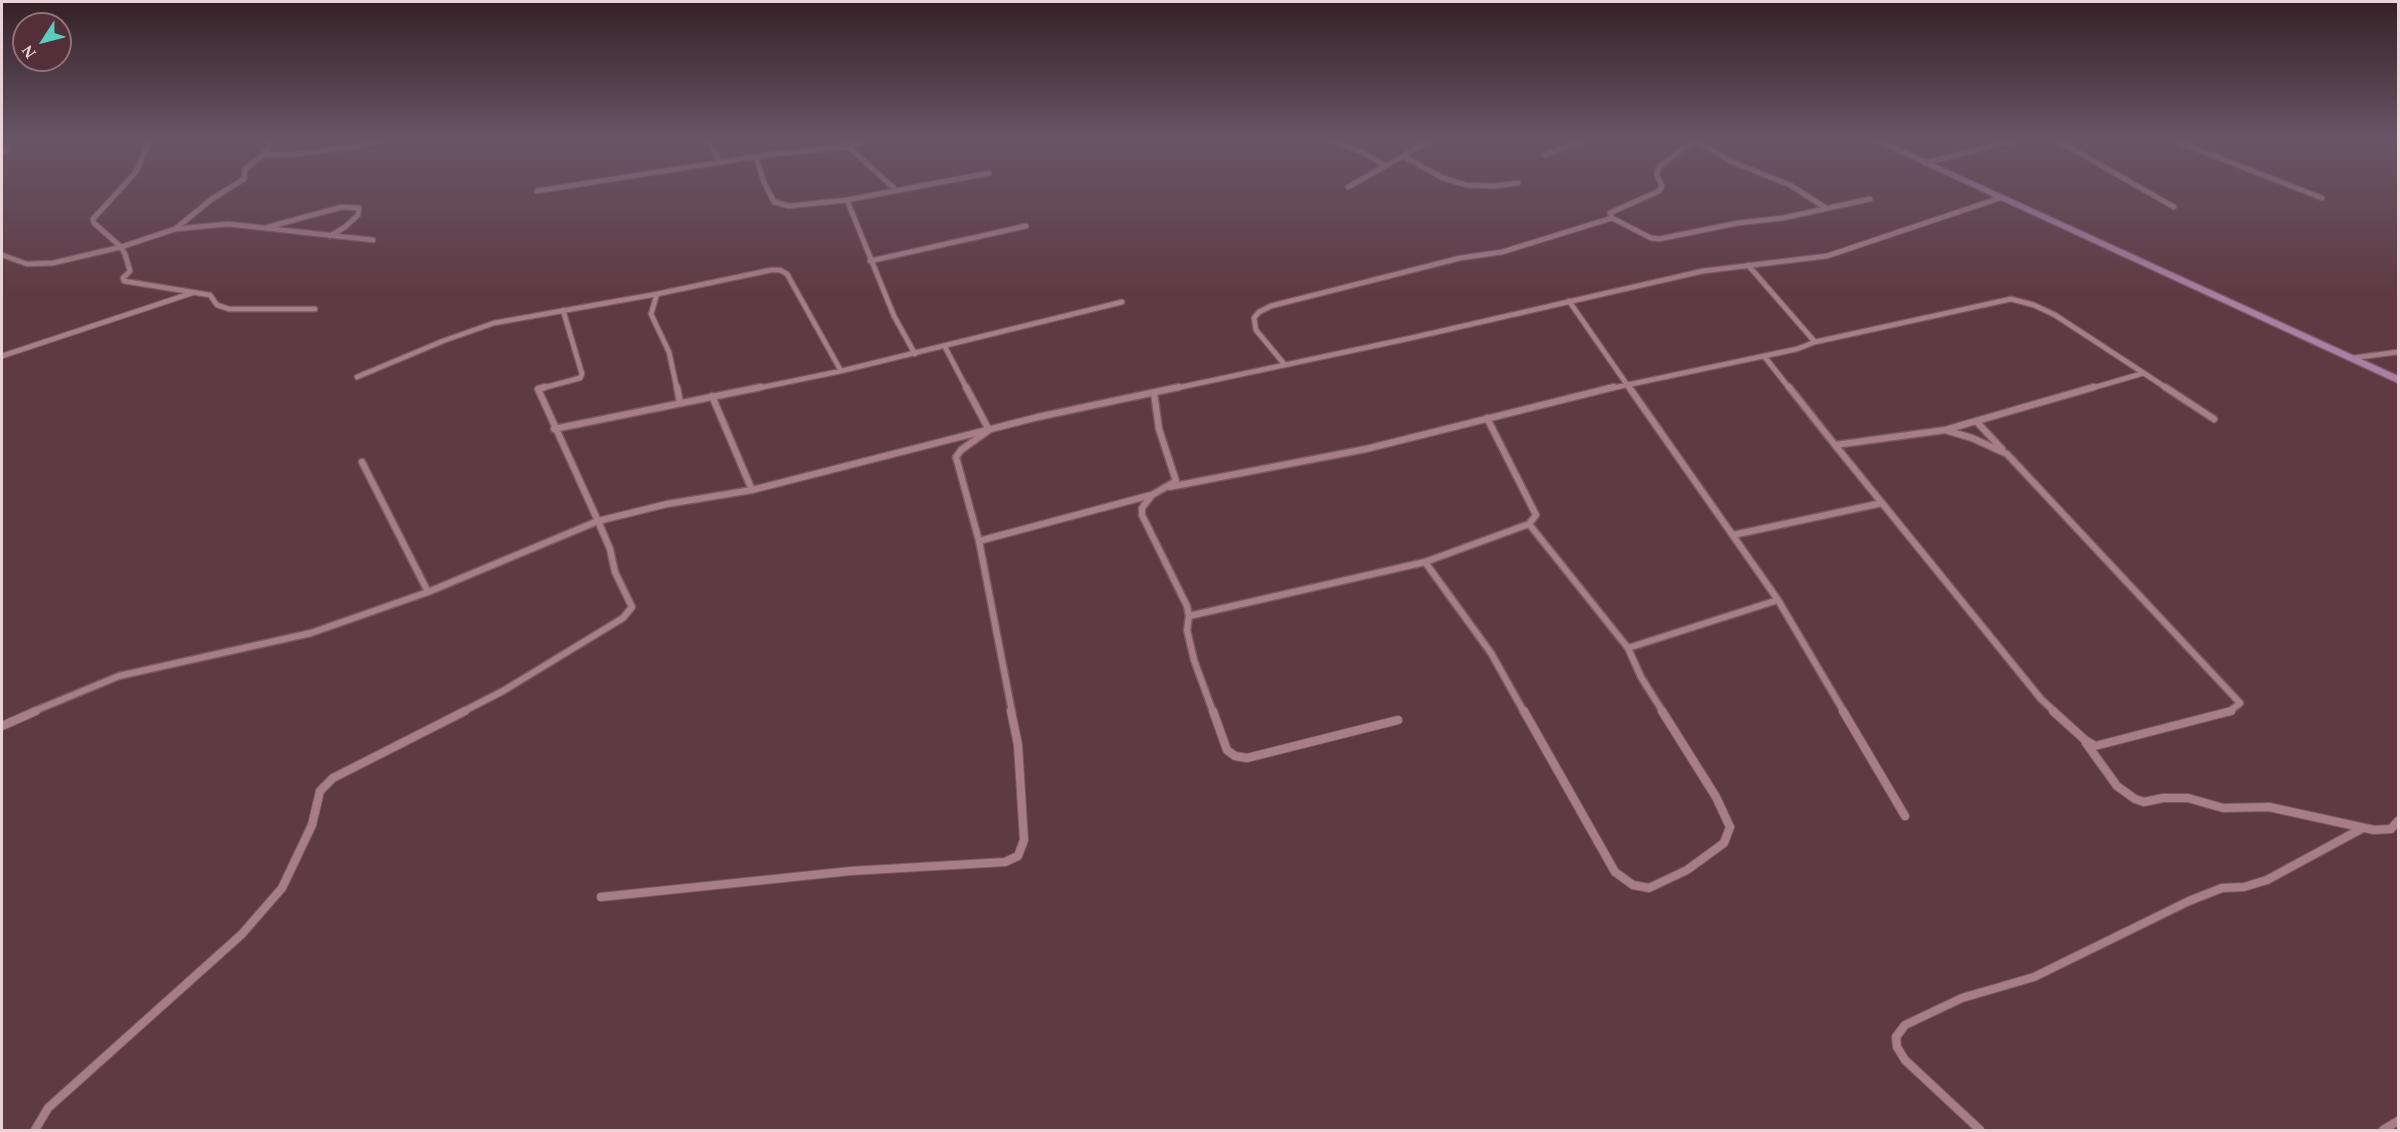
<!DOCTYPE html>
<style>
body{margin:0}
#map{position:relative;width:2400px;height:1132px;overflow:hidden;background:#5f3a43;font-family:Georgia,serif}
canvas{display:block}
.frame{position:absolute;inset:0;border:3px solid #ead3d8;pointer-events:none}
.north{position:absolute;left:12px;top:12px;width:60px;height:60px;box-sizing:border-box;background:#533039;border:2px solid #8f7179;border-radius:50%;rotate:234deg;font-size:16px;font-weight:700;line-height:24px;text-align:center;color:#ead3d8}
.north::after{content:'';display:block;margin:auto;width:21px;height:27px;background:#59cebf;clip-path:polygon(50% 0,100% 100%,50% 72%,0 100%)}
</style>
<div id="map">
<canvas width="2400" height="1132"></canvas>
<div class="frame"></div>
<div class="north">N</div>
</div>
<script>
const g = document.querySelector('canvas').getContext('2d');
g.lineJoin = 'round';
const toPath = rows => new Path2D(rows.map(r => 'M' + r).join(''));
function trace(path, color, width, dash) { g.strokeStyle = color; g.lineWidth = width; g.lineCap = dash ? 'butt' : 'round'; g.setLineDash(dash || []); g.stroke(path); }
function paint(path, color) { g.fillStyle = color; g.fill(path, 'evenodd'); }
const minorFar2 = toPath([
 [150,139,136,172,93,219,94,223,121,247,125,254,130,271,123,278,124,281,210,295,217,305,229,309,315,309],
 [708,139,720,163],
 [840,139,896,190],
 [1329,139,1362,152,1384,165],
 [1695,139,1730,161,1790,185,1826,208],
 [2055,139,2174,207],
 [2171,139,2322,198],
 [2,152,7,149,7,139],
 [263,155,296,154,365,145,386,139],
 [1545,155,1586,139],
 [1403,156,1443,178,1466,185,1494,186,1518,183],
 [756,157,764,182,774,202,789,206,847,200,989,173],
 [1924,163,2021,139],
 [1348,187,1433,139],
 [537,191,772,154,848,147,868,139],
 [847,200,894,316,915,354],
 [1612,218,1610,213,1659,191,1662,186,1657,175,1658,168,1695,139],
 [268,227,342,207,359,208,358,215,345,227,330,236],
 [175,229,228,224,373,240],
 [2,255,27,264,53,263,121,247,175,229,212,199,244,179,245,169,263,155,274,139],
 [870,261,1026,226],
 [1748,265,1815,342],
 [657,294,651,314,669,352,677,389],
 [1569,301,1630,389],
 [945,347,967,389],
 [2,356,192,293],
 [1764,356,1790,389],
 [2352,358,2398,352],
 [1285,365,1256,330,1254,318,1259,312,1271,306,1460,258,1502,252,1612,218,1651,238,1659,239,1738,223,1783,218,1870,199],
 [357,377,443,341,494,323,657,294,771,270,780,270,787,274,841,371],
 [539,389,580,378,582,374,563,310],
 [754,389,841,371,1122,302],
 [1172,389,1411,338,1703,271,1827,256,2000,198],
 [1608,389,1797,349,1815,342,2011,299,2034,305,2055,315,2168,389],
 [2089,389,2144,373]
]);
const minorFar1 = toPath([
 [677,387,680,403],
 [966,387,989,430,961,450,956,457,979,541,1012,712],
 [1629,387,1778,600,1844,712],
 [1789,387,1835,445],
 [2165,387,2214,419],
 [1154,393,1159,429,1176,481,1152,495,1142,508,1142,515,1187,606,1189,616,1187,630,1194,660,1213,712],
 [712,396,752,490],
 [1976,421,2002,449],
 [554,429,761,387],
 [1945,430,2094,387],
 [1835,445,2041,699,2055,712],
 [1835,445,1945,430,1972,438,2007,454,2240,703,2229,712],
 [362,462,428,592],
 [1169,487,1366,449,1614,387],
 [1529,524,1628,648,1641,677,1663,712],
 [1733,535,1882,503],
 [979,541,1151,495],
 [1425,562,1491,653,1524,712],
 [1189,616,1425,562,1529,524,1536,515,1487,418],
 [1628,648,1778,600],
 [32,712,119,676,311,633,428,592,598,521,667,504,752,490,1038,417,1179,387],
 [462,712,503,691,623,618,632,607,615,572,610,549,598,521,538,389,545,387]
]);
const minor = toPath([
 [1213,711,1227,750,1235,756,1247,758,1398,720],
 [1524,711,1615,872,1633,885,1649,888,1687,870,1724,843,1730,827,1716,797,1662,711],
 [1843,711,1905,816],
 [2053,711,2085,740,2095,746,2231,711],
 [2,726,36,711],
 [2086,743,2117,786,2135,799,2144,802,2163,798,2188,798,2223,808,2269,807,2374,830,2391,829,2398,821],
 [601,897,851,871,1005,862,1018,856,1024,840,1018,745,1011,711],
 [35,1130,48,1108,242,934,282,888,312,825,320,791,333,778,465,711],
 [1980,1130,1905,1060,1897,1047,1896,1037,1905,1025,1962,998,2034,977,2189,901,2222,888,2244,887,2267,880,2361,829],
 [2383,1130,2398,1121]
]);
const secondary = toPath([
 [1869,139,1880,139,2398,376,2398,383,1869,139]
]);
trace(minorFar2, '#785a62', 7);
trace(minorFar1, '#785a62', 9);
trace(minor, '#785a62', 10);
trace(secondary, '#785a62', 3);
trace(minorFar2, '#a77d87', 4.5);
trace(minorFar1, '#a77d87', 6);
trace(minor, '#a77d87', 8);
paint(secondary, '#a97fa2');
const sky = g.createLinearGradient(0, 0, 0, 298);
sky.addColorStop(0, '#342025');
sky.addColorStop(0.47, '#695566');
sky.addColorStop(1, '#69556600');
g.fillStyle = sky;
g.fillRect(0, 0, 2400, 298);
</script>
